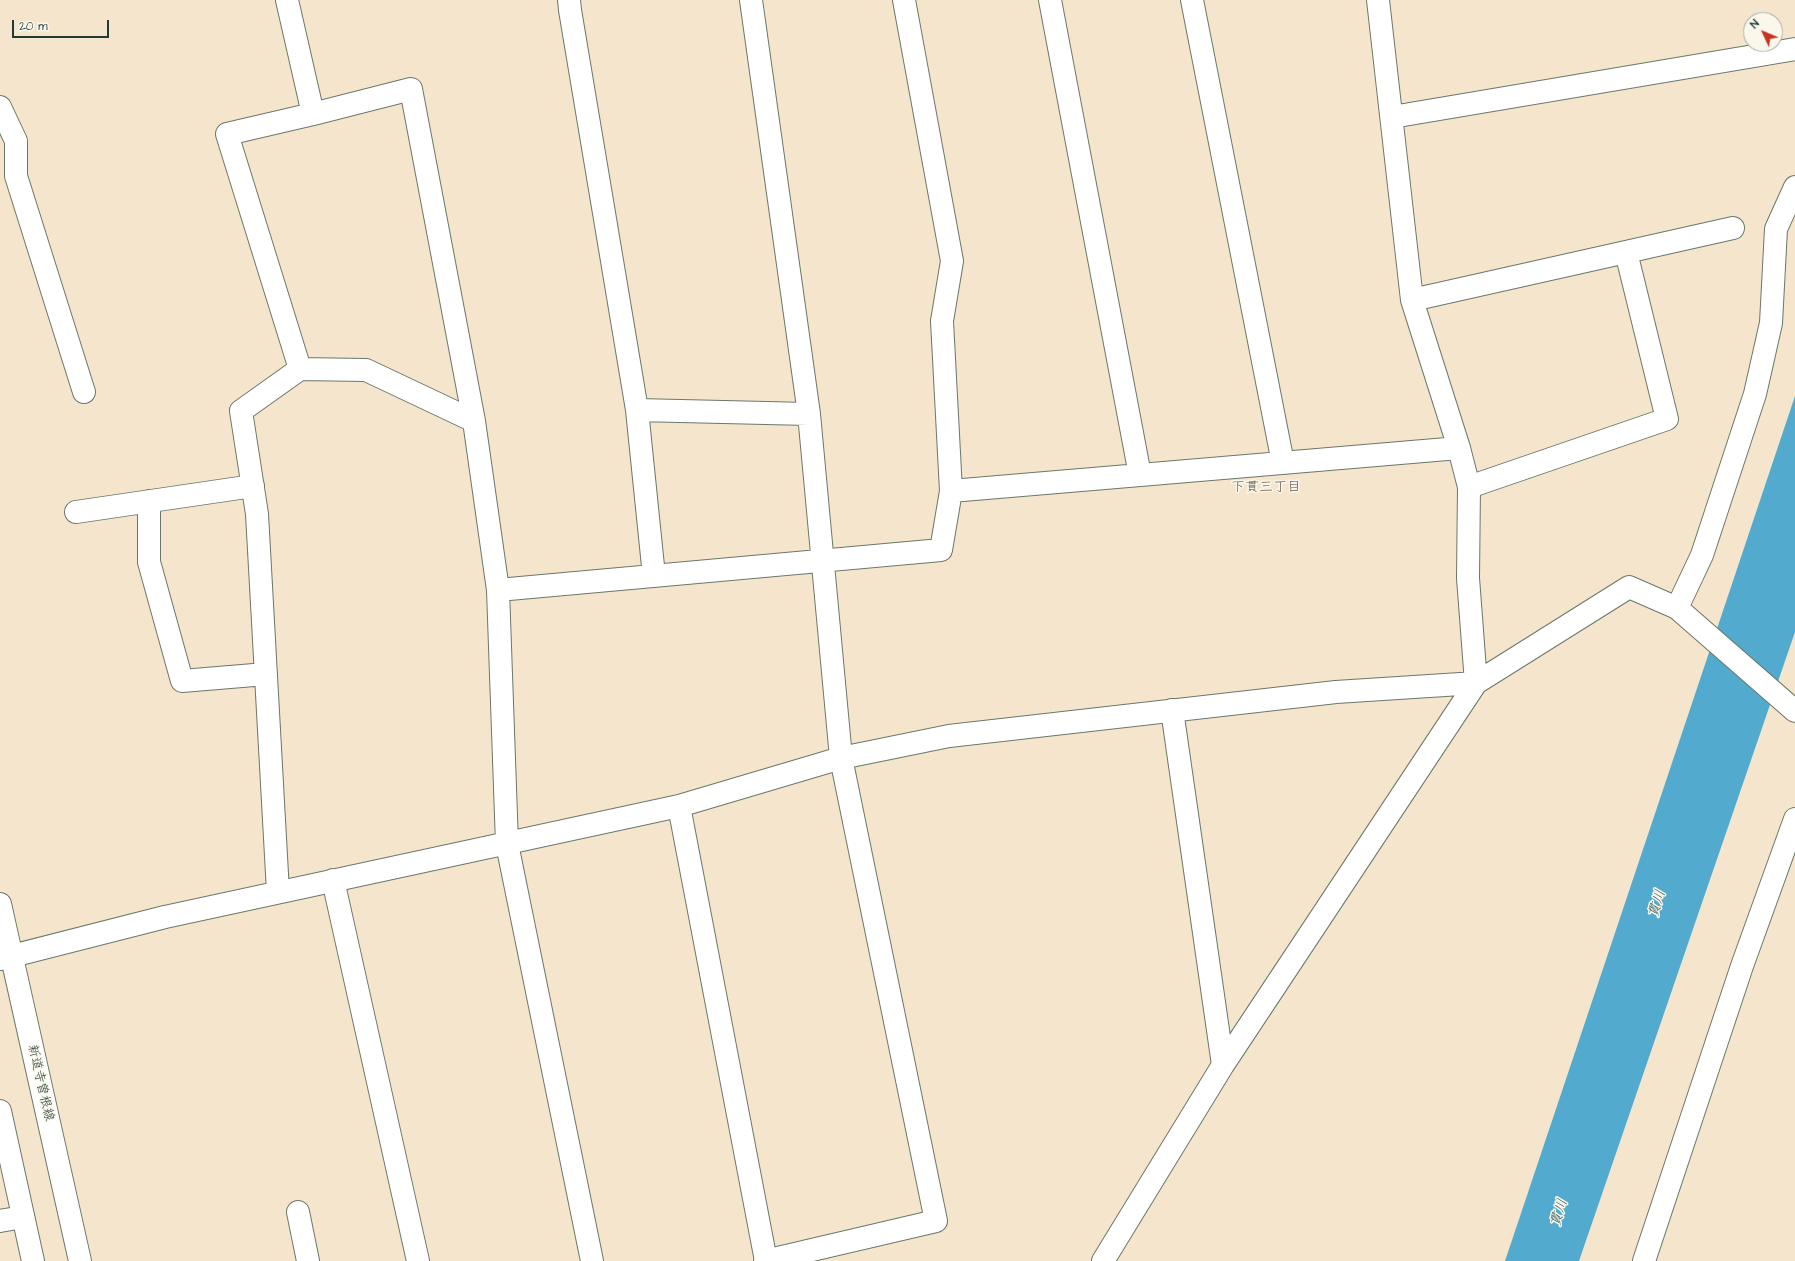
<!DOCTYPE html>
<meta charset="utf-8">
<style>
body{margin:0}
#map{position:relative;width:1795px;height:1261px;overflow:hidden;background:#f5e5cd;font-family:"Architects Daughter",sans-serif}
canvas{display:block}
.north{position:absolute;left:1743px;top:12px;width:40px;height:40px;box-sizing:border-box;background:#fbf7ec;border:1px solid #a3ada2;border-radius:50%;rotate:314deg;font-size:11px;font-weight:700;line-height:16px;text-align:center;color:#1f3d34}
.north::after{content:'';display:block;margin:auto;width:14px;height:18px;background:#c8321e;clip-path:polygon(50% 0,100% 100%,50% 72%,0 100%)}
.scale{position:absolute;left:12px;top:20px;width:97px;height:18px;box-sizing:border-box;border:2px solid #1f3d34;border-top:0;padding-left:5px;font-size:12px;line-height:14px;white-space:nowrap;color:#1f3d34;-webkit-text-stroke:3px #fbf7ec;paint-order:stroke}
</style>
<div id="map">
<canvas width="1795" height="1261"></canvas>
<div class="north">N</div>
<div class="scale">20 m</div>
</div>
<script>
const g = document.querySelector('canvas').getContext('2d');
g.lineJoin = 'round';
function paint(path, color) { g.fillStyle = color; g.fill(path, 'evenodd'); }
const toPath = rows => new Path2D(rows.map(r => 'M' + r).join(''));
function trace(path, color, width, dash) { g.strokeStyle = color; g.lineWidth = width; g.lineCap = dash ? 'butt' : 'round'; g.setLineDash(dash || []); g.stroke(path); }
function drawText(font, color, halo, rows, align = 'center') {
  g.font = font + ' "Architects Daughter","Klee One",sans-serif'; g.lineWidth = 3; g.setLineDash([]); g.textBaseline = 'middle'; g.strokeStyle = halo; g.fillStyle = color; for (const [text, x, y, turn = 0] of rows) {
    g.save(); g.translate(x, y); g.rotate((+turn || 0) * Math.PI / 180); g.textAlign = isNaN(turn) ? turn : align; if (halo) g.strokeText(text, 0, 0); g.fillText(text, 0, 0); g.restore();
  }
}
paint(toPath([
 [1795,396,1795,632,1579,1261,1505,1261]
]), '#52abcf');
const minor = toPath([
 [287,0,313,114,411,89,474,421,498,590,507,844,592,1261],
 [569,0,570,10,637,410,654,576],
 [751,0,809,414,841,758,936,1221,765,1261],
 [1050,0,1140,475],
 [1192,0,1283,463],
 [1378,0,1412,300,1459,448,1469,487,1468,578,1476,683],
 [0,107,16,141,16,176,84,392],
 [313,114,227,134,300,369,366,370,474,421],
 [1392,117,1795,49],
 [1412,300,1733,228],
 [637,410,809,414],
 [1469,487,1667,419,1626,252],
 [951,491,1459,448],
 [149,501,149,562,182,681,266,674],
 [76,512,253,486],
 [498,590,941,550,951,491,942,321,952,261,904,0],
 [1677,608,1702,555,1755,394,1771,323,1776,229,1795,187],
 [1172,710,1223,1065],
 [679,806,766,1261],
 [333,880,418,1261],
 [278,892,257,514,241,411,300,369],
 [0,959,165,917,679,806,841,758,949,736,1336,692,1476,683],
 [298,1212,308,1261],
 [0,1221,23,1217],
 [1103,1261,1223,1065,1476,683,1629,587,1677,608,1795,711],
 [1644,1261,1742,966,1795,819]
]);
const secondary = toPath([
 [0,904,80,1261],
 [0,1111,33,1261]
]);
trace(minor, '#6a786a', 24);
trace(secondary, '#6a786a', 24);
trace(minor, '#fff', 22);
trace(secondary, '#fff', 22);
drawText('13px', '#1f3d34', '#fbf7ec', [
 ["新道寺曽根線",40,1083,77]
]);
drawText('14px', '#68604f', '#fbf7ec', [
 ["下貫三丁目",1266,488]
]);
drawText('italic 14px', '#2e5e62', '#fbf7ec', [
 ["貫川",1658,904,-73],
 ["貫川",1560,1213,-73]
]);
</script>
